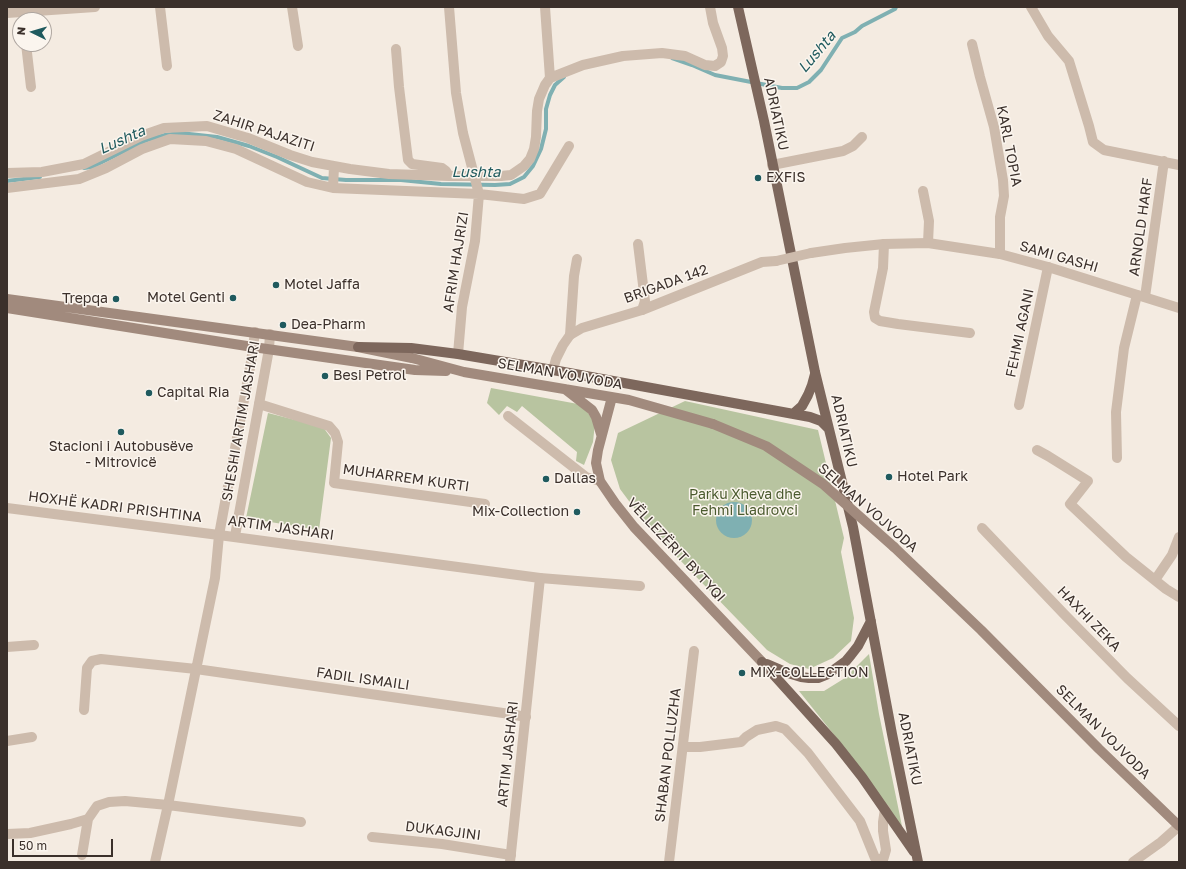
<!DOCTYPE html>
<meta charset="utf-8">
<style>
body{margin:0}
#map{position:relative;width:1186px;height:869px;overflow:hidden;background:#f4ebe1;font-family:"Golos Text",sans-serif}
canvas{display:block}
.frame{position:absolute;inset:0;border:8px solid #3b302b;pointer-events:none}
.north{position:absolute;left:12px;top:12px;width:40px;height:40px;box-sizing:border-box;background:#fbf5ee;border:1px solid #aea6a0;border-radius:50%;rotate:275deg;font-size:11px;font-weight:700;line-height:16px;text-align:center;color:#3b302b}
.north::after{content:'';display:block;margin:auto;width:14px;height:18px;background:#1f5a5e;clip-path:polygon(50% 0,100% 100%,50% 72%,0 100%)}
.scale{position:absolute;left:12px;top:839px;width:101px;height:18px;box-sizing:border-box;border:2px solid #3b302b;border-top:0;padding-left:5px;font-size:12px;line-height:14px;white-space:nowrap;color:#3b302b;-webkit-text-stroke:3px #fbf5ee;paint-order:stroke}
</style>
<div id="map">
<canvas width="1186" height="869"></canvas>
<div class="frame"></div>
<div class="north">N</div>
<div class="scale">50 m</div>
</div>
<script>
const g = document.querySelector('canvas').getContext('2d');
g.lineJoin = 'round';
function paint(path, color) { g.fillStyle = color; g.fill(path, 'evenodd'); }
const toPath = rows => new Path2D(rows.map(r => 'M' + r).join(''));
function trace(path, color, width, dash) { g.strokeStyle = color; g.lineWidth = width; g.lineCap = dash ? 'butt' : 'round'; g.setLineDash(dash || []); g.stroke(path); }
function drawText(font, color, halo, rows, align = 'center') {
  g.font = font + ' "Golos Text",sans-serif'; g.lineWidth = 3; g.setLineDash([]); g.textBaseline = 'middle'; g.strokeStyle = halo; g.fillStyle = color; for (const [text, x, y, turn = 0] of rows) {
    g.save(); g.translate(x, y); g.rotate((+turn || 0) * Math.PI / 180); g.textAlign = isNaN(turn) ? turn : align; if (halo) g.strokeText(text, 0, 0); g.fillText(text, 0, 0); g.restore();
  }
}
paint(toPath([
 [491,388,578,404,586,410,595,423,593,442,584,465,576,461,577,452,522,406,517,412,507,406,499,415,487,403],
 [685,401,818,430,844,538,841,552,854,618,851,641,833,658,809,669,790,664,767,650,649,528,620,489,611,460,618,433],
 [268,413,323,427,331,438,319,530,246,518],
 [869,654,879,714,903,831,839,741,799,691,824,691,845,678]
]), '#b8c4a0');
paint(toPath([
 '716 520a18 18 0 1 1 36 0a18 18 0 1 1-36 0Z'
]), '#7fb0b2');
trace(toPath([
 [672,58,692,65,715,75,782,88,797,88,809,82,821,70,842,38,855,32,862,26,895,9,896,7],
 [84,168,92,167,147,140,165,135,180,133,217,137,249,146,277,157,322,178,346,180,401,180,441,184,495,185,510,184,524,177,533,166,541,149,546,129,546,109,550,95,555,85,564,77],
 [7,181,40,177]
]), '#7fb0b2', 4);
trace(toPath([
 [160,7,167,66],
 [292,7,298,46],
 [449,7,456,93,463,133,479,194,475,241,462,307,458,354],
 [545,7,550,78],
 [1031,7,1048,36,1069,61,1089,126,1093,142,1104,150,1179,165],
 [7,13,95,7],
 [26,44,31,87],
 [972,44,980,77,994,127,1003,180,1004,196,1000,217,1000,254],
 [396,49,399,87,408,160,412,164,442,168,446,171,449,176],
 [772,165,843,151,853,146,862,137],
 [7,173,42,172,84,164,141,136,164,128,207,126,248,138,290,155,312,162,350,169,389,174,449,176,501,176,511,175,524,166,530,159,534,149,536,137,537,111,539,99,545,85,550,78,583,65,623,56,662,53,685,56,705,65,715,66,721,62,723,56,722,48,713,23,710,7],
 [7,188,79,179,106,168,142,149,170,139,206,141,236,149,307,182,333,188,479,194,524,199,540,194,569,146],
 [333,188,334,167],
 [923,191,929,221,928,243],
 [638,244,645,301,642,310],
 [884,244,883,268,874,312,875,318,880,321,898,324,970,333],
 [1145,297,1164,161],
 [570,335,574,276,577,259],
 [259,404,329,426,335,433,338,442,334,483,485,504],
 [1019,405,1048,267],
 [508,416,586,477,600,481],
 [1037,450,1048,456,1088,481,1070,504,1126,557,1166,589,1179,597],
 [1117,458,1116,412,1124,348,1137,295],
 [7,508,219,535,215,578,168,805,155,862],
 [982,528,1064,614,1127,678,1179,726],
 [540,578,640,586],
 [1155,580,1172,555,1179,537],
 [7,647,34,645],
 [84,710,87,668,92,661,101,659,196,669,510,714,526,717],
 [7,741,32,737],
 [683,747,700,747,741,742,746,737,757,730,776,726,785,729,808,753,860,821,875,858,883,860,886,850,883,831,883,822,885,809],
 [7,834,30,833,71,824,88,819,97,806,109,802,125,801,168,805,301,822],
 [372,837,442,844,511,855],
 [82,855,88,819],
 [669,862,694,651],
 [1133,862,1161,842,1179,826]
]), '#cdbbac', 10);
trace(toPath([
 [811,253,845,248,884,244,928,243,1000,254,1048,267,1179,308],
 [255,332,251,362,219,535,540,578,510,862],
 [553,370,556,359,563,345,570,335,582,328,642,310,762,262,776,261],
 [235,536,269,349,270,334]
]), '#cdbbac', 10);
trace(toPath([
 [7,299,358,347,412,358,464,372,629,400,713,424],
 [7,308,253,347,415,370,446,371],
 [565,389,592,410,596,417,601,434],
 [612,397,598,450,596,463,600,481,615,503,634,527,762,662],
 [894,547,981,630,1099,749,1179,826]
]), '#a18a7d', 10);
trace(toPath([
 [738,7,764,121,815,372,853,527,892,734,918,862],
 [358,347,411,348,458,354,553,370,810,417,821,421,829,429],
 [793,414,802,406,808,395,812,385,815,374],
 [762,662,836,744,862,777,914,852],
 [767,664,788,673,801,677,809,678,818,678,828,674,846,661,851,655,858,646,871,621]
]), '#7d675c', 10);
trace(toPath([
 [776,261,811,253]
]), '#cdbbac', 10);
trace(toPath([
 [713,424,766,446,823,484,894,547]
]), '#a18a7d', 10);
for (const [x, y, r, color] of [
 [758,178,4,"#1f5a5e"],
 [276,285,4,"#1f5a5e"],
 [233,298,4,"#1f5a5e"],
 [116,299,4,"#1f5a5e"],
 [283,325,4,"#1f5a5e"],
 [325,376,4,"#1f5a5e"],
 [149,393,4,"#1f5a5e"],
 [121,432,4,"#1f5a5e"],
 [889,477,4,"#1f5a5e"],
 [546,479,4,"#1f5a5e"],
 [577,512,4,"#1f5a5e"],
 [742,673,4,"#1f5a5e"]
]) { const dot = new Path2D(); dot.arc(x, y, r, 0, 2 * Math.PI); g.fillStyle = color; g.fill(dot); trace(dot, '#fbf5ee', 1.5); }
drawText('14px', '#3b302b', '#fbf5ee', [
 ["ADRIATIKU",776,114,78],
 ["ZAHIR PAJAZITI",264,131,18],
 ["KARL TOPIA",1009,146,79],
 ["ARNOLD HARF",1141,227,-82],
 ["SAMI GASHI",1059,257,16],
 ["AFRIM HAJRIZI",456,262,-81],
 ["BRIGADA 142",666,284,-20],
 ["FEHMI AGANI",1020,333,-78],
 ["SELMAN VOJVODA",560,374,10],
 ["SHESHI ARTIM JASHARI",241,421,-80],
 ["ADRIATIKU",844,431,77],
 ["MUHARREM KURTI",406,478,8],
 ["HOXHË KADRI PRISHTINA",115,507,7],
 ["SELMAN VOJVODA",868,508,41],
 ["ARTIM JASHARI",281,528,8],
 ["VËLLEZËRIT BYTYQI",676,550,47],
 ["HAXHI ZEKA",1089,619,46],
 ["FADIL ISMAILI",363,679,8],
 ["SELMAN VOJVODA",1103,732,45],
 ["ADRIATIKU",910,749,79],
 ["ARTIM JASHARI",508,754,-84],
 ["SHABAN POLLUZHA",668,755,-83],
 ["DUKAGJINI",443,831,7]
]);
drawText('14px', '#3b302b', '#fbf5ee', [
 ["EXFIS",766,178],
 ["Motel Jaffa",284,285],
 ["Motel Genti",225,298,"right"],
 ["Trepqa",108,299,"right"],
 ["Dea-Pharm",291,325],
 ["Besi Petrol",333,376],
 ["Capital Ria",157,393],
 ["Stacioni i Autobusëve",121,447,"center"],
 ["- Mitrovicë",121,463,"center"],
 ["Hotel Park",897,477],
 ["Dallas",554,479],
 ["Mix-Collection",569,512,"right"],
 ["MIX-COLLECTION",750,673]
], 'left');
drawText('14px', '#4a5a2e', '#fbf5ee', [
 ["Parku Xheva dhe",745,495],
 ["Fehmi Lladrovci",745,511]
]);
drawText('italic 15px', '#1f5a5e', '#fbf5ee', [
 ["Lushta",817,52,-50],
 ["Lushta",122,140,-24],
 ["Lushta",476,172]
]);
</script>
